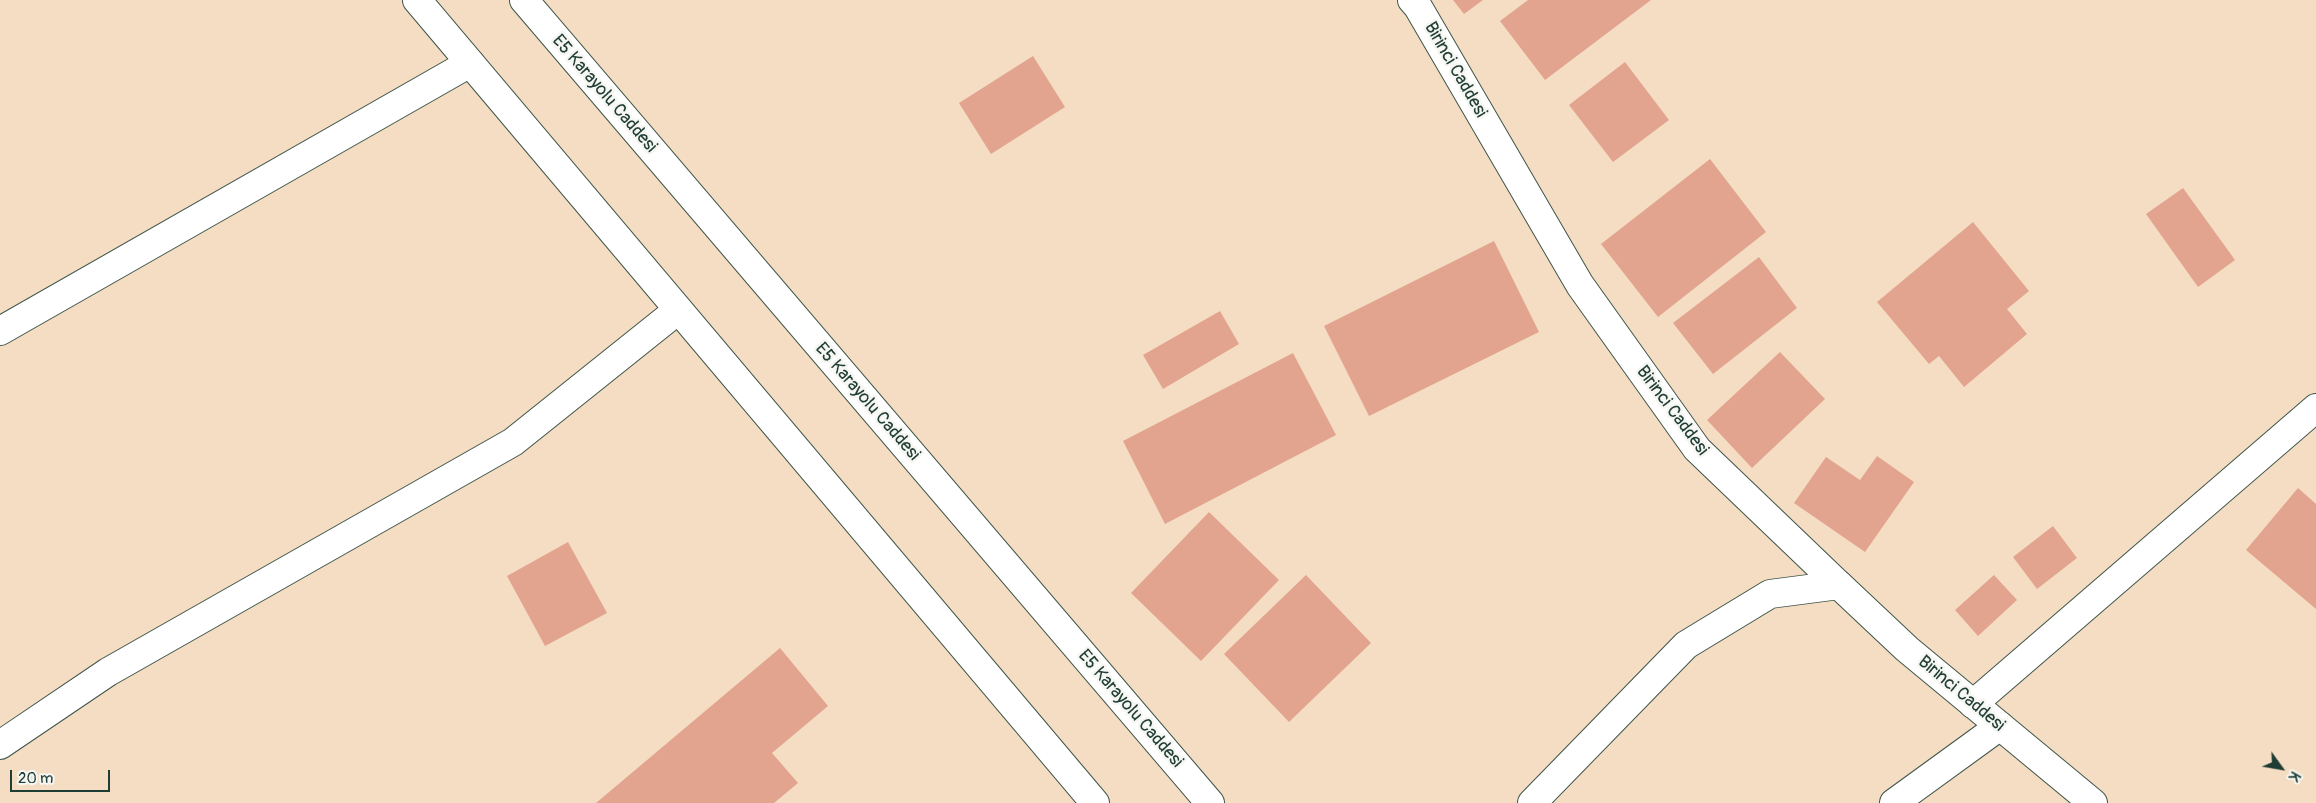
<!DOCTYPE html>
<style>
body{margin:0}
#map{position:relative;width:2316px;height:803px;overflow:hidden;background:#f4ddc3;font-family:Pangolin,sans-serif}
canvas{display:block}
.north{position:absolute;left:2256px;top:743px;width:50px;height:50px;-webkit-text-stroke:4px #f6f6f2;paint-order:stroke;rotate:122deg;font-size:14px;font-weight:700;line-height:20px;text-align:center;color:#1f3d34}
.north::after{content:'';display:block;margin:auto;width:18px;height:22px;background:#1f3d34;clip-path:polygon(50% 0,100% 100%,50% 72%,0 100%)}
.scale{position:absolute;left:10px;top:770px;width:100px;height:22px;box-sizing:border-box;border:2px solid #1f3d34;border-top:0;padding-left:6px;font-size:15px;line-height:18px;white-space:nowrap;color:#1f3d34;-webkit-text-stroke:4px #f6f6f2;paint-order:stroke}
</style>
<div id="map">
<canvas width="2316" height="803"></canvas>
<div class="north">K</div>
<div class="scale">20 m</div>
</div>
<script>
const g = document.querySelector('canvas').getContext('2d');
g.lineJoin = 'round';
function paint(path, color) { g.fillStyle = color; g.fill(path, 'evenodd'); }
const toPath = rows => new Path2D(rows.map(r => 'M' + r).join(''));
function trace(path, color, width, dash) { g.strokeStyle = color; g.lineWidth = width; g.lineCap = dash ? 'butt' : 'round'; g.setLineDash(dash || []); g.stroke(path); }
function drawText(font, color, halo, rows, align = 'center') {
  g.font = font + ' Pangolin,sans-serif'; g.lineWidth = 5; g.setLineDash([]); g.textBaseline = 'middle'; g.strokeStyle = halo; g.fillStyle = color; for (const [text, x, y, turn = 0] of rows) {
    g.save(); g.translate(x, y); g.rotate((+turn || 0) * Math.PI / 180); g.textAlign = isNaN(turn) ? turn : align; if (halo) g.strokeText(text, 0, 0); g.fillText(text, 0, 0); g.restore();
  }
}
paint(toPath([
 [1453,0,1483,0,1464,14],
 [1528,0,1651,0,1545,80,1500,21],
 [1033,56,1065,107,991,154,959,103],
 [1625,62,1669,120,1613,162,1569,105],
 [1710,159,1766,232,1658,317,1601,244],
 [2183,188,2235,260,2198,287,2146,214],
 [1973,222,2029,291,2007,309,2027,334,1964,387,1939,356,1929,364,1877,302],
 [1494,241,1539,332,1369,416,1324,326],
 [1759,257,1797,308,1713,374,1673,323],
 [1220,311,1239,344,1163,389,1143,355],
 [1780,352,1825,399,1752,468,1707,420],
 [1293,353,1336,435,1165,524,1123,441],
 [1877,456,1914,482,1865,552,1794,503,1826,457,1860,480],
 [2298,488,2316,504,2316,609,2246,550],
 [1209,512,1279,580,1201,661,1131,593],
 [2053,526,2077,558,2037,589,2013,557],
 [568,542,607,613,545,646,507,576],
 [1306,575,1371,643,1289,722,1224,654],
 [1994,575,2017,600,1978,636,1955,610],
 [780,648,828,706,772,753,798,783,774,803,596,803]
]), '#e2a48f');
const street = toPath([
 [1412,0,1418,7,1580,285,1697,449,1839,585],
 [0,331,470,63],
 [1973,704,2316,408],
 [0,745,108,672,513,442,678,310],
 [1894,803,2000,726]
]);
const secondary = toPath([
 [1532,803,1686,645,1770,594,1839,585,1907,649,2093,803]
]);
const highway = toPath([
 [417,0,1095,803],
 [524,0,1210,803]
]);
trace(street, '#3f5549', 30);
trace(secondary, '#3f5549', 30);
trace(highway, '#3f5549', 30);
trace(street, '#fff', 28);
trace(secondary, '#fff', 28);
trace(highway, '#fff', 28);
drawText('18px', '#1f3d34', '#f6f6f2', [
 ["Birinci Caddesi",1455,70,60],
 ["E5 Karayolu Caddesi",604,94,49],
 ["E5 Karayolu Caddesi",867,402,49],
 ["Birinci Caddesi",1672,411,53],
 ["Birinci Caddesi",1961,694,40],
 ["E5 Karayolu Caddesi",1130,709,49]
]);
</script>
